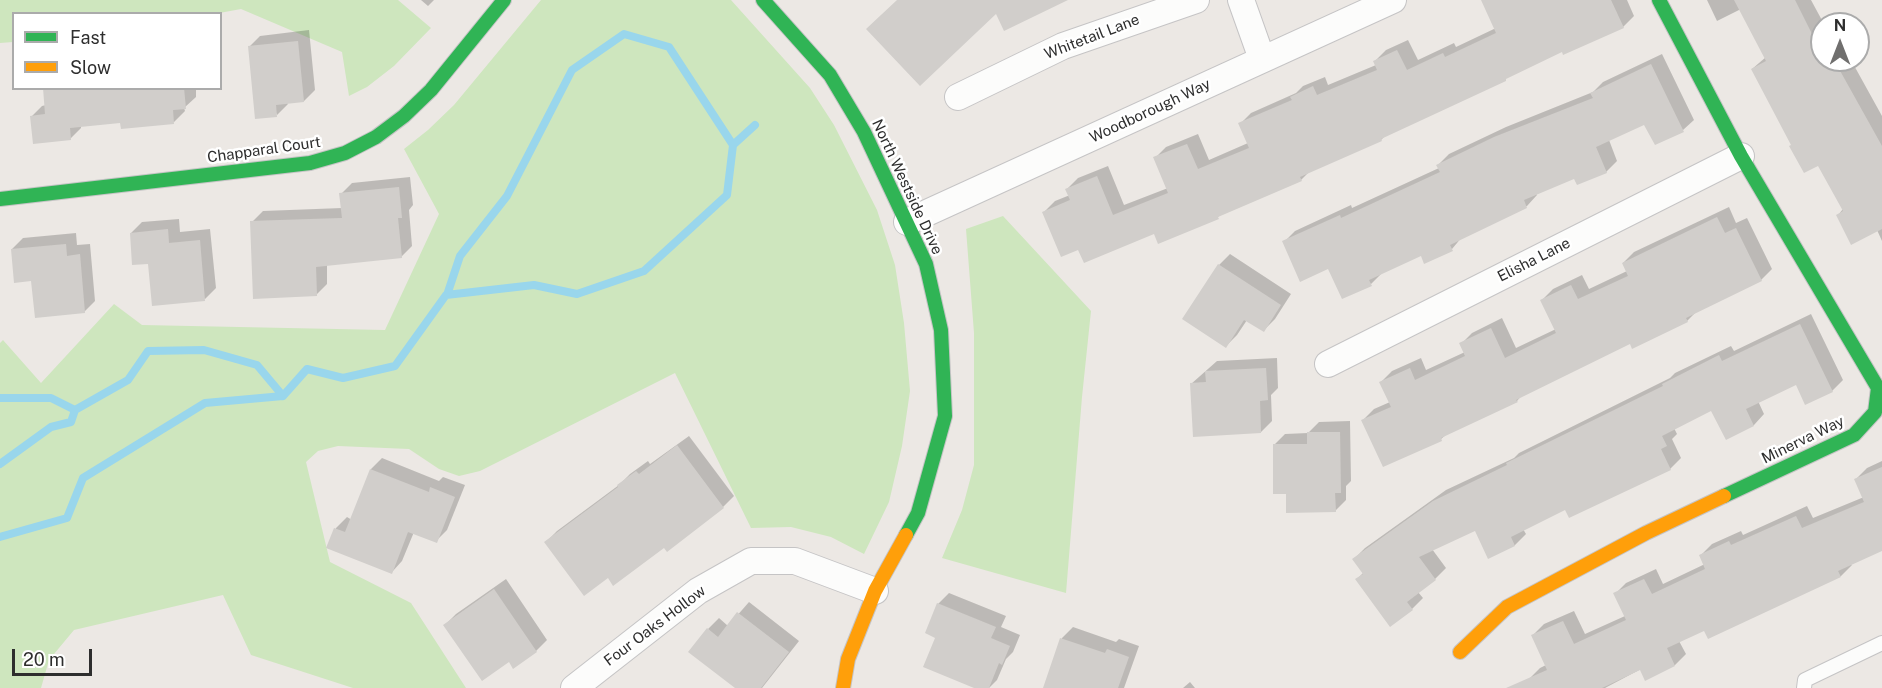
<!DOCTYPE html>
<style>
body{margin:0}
#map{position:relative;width:1882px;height:688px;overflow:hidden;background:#ece8e4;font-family:"Public Sans",sans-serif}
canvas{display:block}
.legend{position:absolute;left:12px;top:12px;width:210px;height:78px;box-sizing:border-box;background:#fff;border:2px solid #ababab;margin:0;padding:8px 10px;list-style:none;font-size:18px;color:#2e2e2e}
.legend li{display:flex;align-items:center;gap:12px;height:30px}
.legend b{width:30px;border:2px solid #ababab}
.north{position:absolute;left:1810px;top:12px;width:60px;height:60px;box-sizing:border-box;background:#fff;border:2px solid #ababab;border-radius:50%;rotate:0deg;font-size:16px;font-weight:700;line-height:24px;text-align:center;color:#2e2e2e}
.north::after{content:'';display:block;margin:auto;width:21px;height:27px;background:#706f6e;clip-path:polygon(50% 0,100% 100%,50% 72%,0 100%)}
.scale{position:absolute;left:12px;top:649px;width:80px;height:27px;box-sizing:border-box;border:3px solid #2e2e2e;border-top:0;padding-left:8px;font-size:18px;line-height:21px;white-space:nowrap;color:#2e2e2e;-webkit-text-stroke:4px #fff;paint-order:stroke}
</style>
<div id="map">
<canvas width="1882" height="688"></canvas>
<ul class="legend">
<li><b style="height:8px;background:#30b455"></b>Fast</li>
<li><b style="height:8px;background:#ff9f0a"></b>Slow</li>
</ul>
<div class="north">N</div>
<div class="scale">20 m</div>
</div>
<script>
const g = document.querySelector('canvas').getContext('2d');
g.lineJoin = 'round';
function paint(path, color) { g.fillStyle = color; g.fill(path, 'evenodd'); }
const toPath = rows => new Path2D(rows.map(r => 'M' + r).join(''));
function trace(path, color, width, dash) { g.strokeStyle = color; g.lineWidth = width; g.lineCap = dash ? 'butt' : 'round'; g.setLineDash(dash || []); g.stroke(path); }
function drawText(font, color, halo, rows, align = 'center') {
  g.font = font + ' "Public Sans",sans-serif'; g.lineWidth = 5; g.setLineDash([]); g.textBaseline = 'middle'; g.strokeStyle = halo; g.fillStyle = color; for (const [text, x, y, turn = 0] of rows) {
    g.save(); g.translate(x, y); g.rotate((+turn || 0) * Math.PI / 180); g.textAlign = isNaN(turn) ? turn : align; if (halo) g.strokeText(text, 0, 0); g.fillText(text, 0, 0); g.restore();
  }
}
paint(toPath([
 [0,0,398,0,431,28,394,66,367,87,349,96,342,52,241,9,214,14,14,14,13,42,0,43],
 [541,0,731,0,810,88,834,125,877,210,895,265,904,323,910,391,902,446,889,502,864,554,831,537,791,527,751,528,675,373,480,471,459,476,439,469,409,449,338,446,318,451,306,462,330,562,411,603,466,688,353,688,251,655,223,595,74,630,49,660,41,688,0,688,0,343,3,340,41,383,114,304,142,325,385,330,439,214,404,149,428,130,454,105],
 [1003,216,1091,311,1082,397,1066,593,942,558,962,510,974,465,974,333,966,229]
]), '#cee6be');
paint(toPath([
 [421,0,434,0,428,6],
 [1486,0,1627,0,1634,16,1623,27,1562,50,1385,136,1381,140,1309,172,1301,180,1222,213,1218,217,1079,248,1044,212,1055,201,1070,195,1067,189,1078,178,1108,166,1124,205,1168,188,1155,158,1166,147,1198,134,1209,160,1248,143,1240,124,1251,113,1296,93,1303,86,1325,77,1328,85,1376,65,1375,61,1386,50,1408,40,1418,60,1454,43,1456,47,1496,28],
 [1707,0,1811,0,1824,24,1822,24,1822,60,1851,60,1882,116,1882,241,1877,230,1838,215,1843,209,1819,164,1752,69,1766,57,1741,9,1717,21],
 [309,30,315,90,304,101,287,102,288,104,277,115,249,47,260,36],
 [1662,54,1694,120,1683,130,1645,123,1609,140,1617,161,1606,172,1575,177,1536,193,1537,195,1527,206,1462,237,1452,249,1421,254,1382,273,1371,284,1329,267,1284,242,1295,231,1351,205,1352,208,1439,168,1438,165,1449,154,1506,127,1593,92,1603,82],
 [44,88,196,88,196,97,184,108,185,111,174,122,122,121,81,125,81,128,70,139,31,117,42,106,46,105],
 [410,177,413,205,409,210,412,246,401,257,327,265,327,284,316,295,252,222,263,211,342,208,341,194,352,183],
 [1729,207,1736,223,1747,218,1772,269,1761,280,1698,310,1687,321,1631,342,1523,394,1517,401,1447,434,1441,439,1363,420,1374,409,1390,402,1381,382,1392,371,1421,358,1426,370,1465,352,1461,344,1472,333,1502,318,1516,348,1556,329,1542,300,1553,289,1582,275,1589,289,1627,271,1623,263,1634,252],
 [179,219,180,232,210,229,216,288,205,299,150,262,131,233,142,222],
 [76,233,77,245,90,244,95,301,84,312,12,249,23,238],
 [1230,254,1291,294,1275,319,1264,330,1247,320,1237,335,1226,346,1219,265],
 [1811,314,1843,380,1832,391,1797,383,1758,401,1764,414,1754,425,1727,438,1712,409,1674,428,1677,434,1672,439,1681,458,1670,469,1566,508,1523,529,1526,534,1515,545,1489,557,1475,529,1432,549,1446,568,1435,579,1418,592,1423,598,1412,609,1357,579,1364,572,1354,559,1365,548,1446,490,1514,458,1519,453,1670,378,1675,373,1731,346,1734,351],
 [1277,358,1278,388,1271,395,1272,421,1261,432,1191,384,1217,361],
 [1350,421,1351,481,1346,486,1346,500,1335,511,1287,492,1274,445,1285,434,1308,433,1319,422],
 [689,436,734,496,723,507,702,523,608,576,546,542,557,531,619,485,630,474,648,461,650,464],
 [382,458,439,481,443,477,465,485,447,530,436,541,414,532,402,561,392,572,328,548,336,528,347,517,352,520,371,469],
 [1882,461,1882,550,1851,564,1852,565,1841,576,1709,637,1705,629,1679,641,1686,654,1675,665,1641,669,1605,688,1533,688,1529,679,1540,668,1546,665,1533,635,1544,624,1574,611,1585,634,1625,616,1615,594,1626,583,1656,569,1663,584,1705,564,1701,555,1712,544,1741,531,1743,535,1807,506,1813,518,1864,497,1856,479,1867,468],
 [506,579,547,640,536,651,513,667,509,660,445,625,456,614],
 [949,593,1006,616,1001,627,1020,635,1013,652,1006,659,997,680,989,688,978,688,937,637,938,604],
 [749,602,799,641,762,688,738,688,708,629,719,618,728,626],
 [1073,627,1116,642,1119,639,1139,646,1124,688,1044,688,1062,638],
 [1190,682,1195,688,1183,688]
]), '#0003');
trace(toPath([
 [447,295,460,256,507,196,572,70,624,34,669,47,733,145],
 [0,398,51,398,75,410],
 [0,464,51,427,71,422,75,410,128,380,148,351,204,350,257,365,283,396],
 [0,537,67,518,83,478,205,403,283,396,307,369,343,378,395,366,446,295,534,285,577,294,644,271,727,195,733,145,755,125]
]), '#99d6ec', 8);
paint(toPath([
 [897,0,1068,0,1004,31,996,14,920,86,866,29],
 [1481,0,1611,0,1624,28,1563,55,1562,52,1506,79,1506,81,1381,139,1382,141,1300,177,1302,181,1218,217,1219,219,1158,244,1154,234,1084,263,1078,250,1061,257,1042,212,1070,200,1065,189,1097,176,1113,215,1168,193,1153,157,1187,144,1198,169,1249,148,1238,123,1292,100,1290,97,1313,86,1317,95,1377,70,1373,61,1397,50,1407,70,1443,53,1445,57,1496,33],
 [1734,0,1795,0,1813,36,1822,31,1822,60,1834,60,1882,146,1882,229,1851,245,1836,215,1843,211,1818,166,1804,173,1789,146,1791,145,1751,69,1766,61],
 [298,41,304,102,276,105,277,117,255,119,248,46],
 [1651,64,1684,132,1655,145,1644,125,1596,147,1607,173,1577,185,1574,179,1524,200,1527,208,1450,245,1453,251,1424,264,1421,256,1369,280,1372,286,1342,299,1328,269,1300,282,1282,241,1340,215,1341,218,1440,172,1436,165,1494,137,1593,98,1590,93],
 [43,88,184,88,186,109,173,110,174,124,121,129,120,123,70,128,71,140,33,144,30,116,45,114],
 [399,187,402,218,398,218,402,258,316,267,317,296,253,299,250,221,342,218,339,193],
 [1717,217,1725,233,1736,228,1762,281,1686,318,1688,322,1632,349,1630,344,1516,400,1518,402,1441,438,1442,441,1383,467,1361,420,1391,407,1379,382,1410,368,1415,380,1465,356,1459,343,1491,328,1505,358,1556,333,1540,300,1571,285,1578,299,1628,276,1622,263],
 [168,229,169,243,200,240,205,301,152,306,148,264,132,265,130,233],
 [66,244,67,256,80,254,85,313,35,318,31,281,14,283,11,249],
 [1218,264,1281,305,1264,332,1244,320,1226,348,1182,319],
 [1800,324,1833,392,1805,405,1796,385,1746,409,1754,426,1726,440,1711,411,1662,436,1667,446,1661,449,1671,470,1569,518,1565,510,1511,537,1515,546,1488,559,1475,531,1419,557,1436,580,1407,602,1413,610,1390,627,1355,579,1363,574,1352,559,1433,501,1507,465,1506,463,1663,386,1662,384,1719,355,1722,361],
 [1266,368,1268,400,1260,401,1261,433,1193,437,1190,383,1206,382,1205,371],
 [1307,432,1340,432,1341,493,1335,493,1336,512,1286,513,1286,494,1273,494,1273,444,1307,444],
 [677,445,724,508,667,552,664,548,613,586,608,578,584,596,544,542,618,487,617,485,636,471,639,474],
 [1882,467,1882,551,1838,571,1841,577,1708,639,1704,631,1667,648,1675,666,1645,681,1640,670,1602,688,1506,688,1547,670,1531,635,1563,621,1574,644,1626,620,1613,593,1644,579,1652,594,1705,569,1699,555,1729,541,1731,545,1796,516,1802,528,1864,502,1854,479],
 [370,469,429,492,430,487,455,497,437,543,408,532,392,574,326,548,334,528,345,532],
 [494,589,537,652,513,669,509,662,482,681,443,625],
 [937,603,996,627,991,638,1010,646,1002,665,999,663,989,688,974,688,923,667,935,638,925,633],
 [737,612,789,652,761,688,735,688,688,652,707,628,718,637],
 [1060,638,1105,653,1107,649,1129,657,1118,688,1043,688]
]), '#d1cecb');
const lane = toPath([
 [1804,688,1805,680,1882,643]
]);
const street = toPath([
 [1241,0,1262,59],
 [958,97,1063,46,1196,0],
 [907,222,1393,0],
 [1328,364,1741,156],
 [574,688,698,591,751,561,795,561,875,591]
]);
const fast = toPath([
 [763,0,830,75,864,132,926,264,941,330,945,416,918,513,906,535],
 [1659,0,1741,156,1878,388,1875,412,1854,435,1724,496],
 [0,199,310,163,345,153,376,137,404,116,431,90,504,0]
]);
const slow = toPath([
 [1460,652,1507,607,1646,533,1724,496],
 [843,688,848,659,875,591,906,535]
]);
trace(lane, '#c5c4c5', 16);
trace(street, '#c5c4c5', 28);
trace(fast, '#c5c4c5', 16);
trace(slow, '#c5c4c5', 16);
trace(lane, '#fcfcfb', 14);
trace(street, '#fcfcfb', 26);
trace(fast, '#30b455', 14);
trace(slow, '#ff9f0a', 14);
drawText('15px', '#2e2e2e', '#fff', [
 ["Whitetail Lane",1092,37,-21],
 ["Woodborough Way",1150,111,-25],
 ["Chapparal Court",264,150,-8],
 ["North Westside Drive",907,187,65],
 ["Elisha Lane",1534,260,-27],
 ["Minerva Way",1803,440,-26],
 ["Four Oaks Hollow",655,626,-37]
]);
</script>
